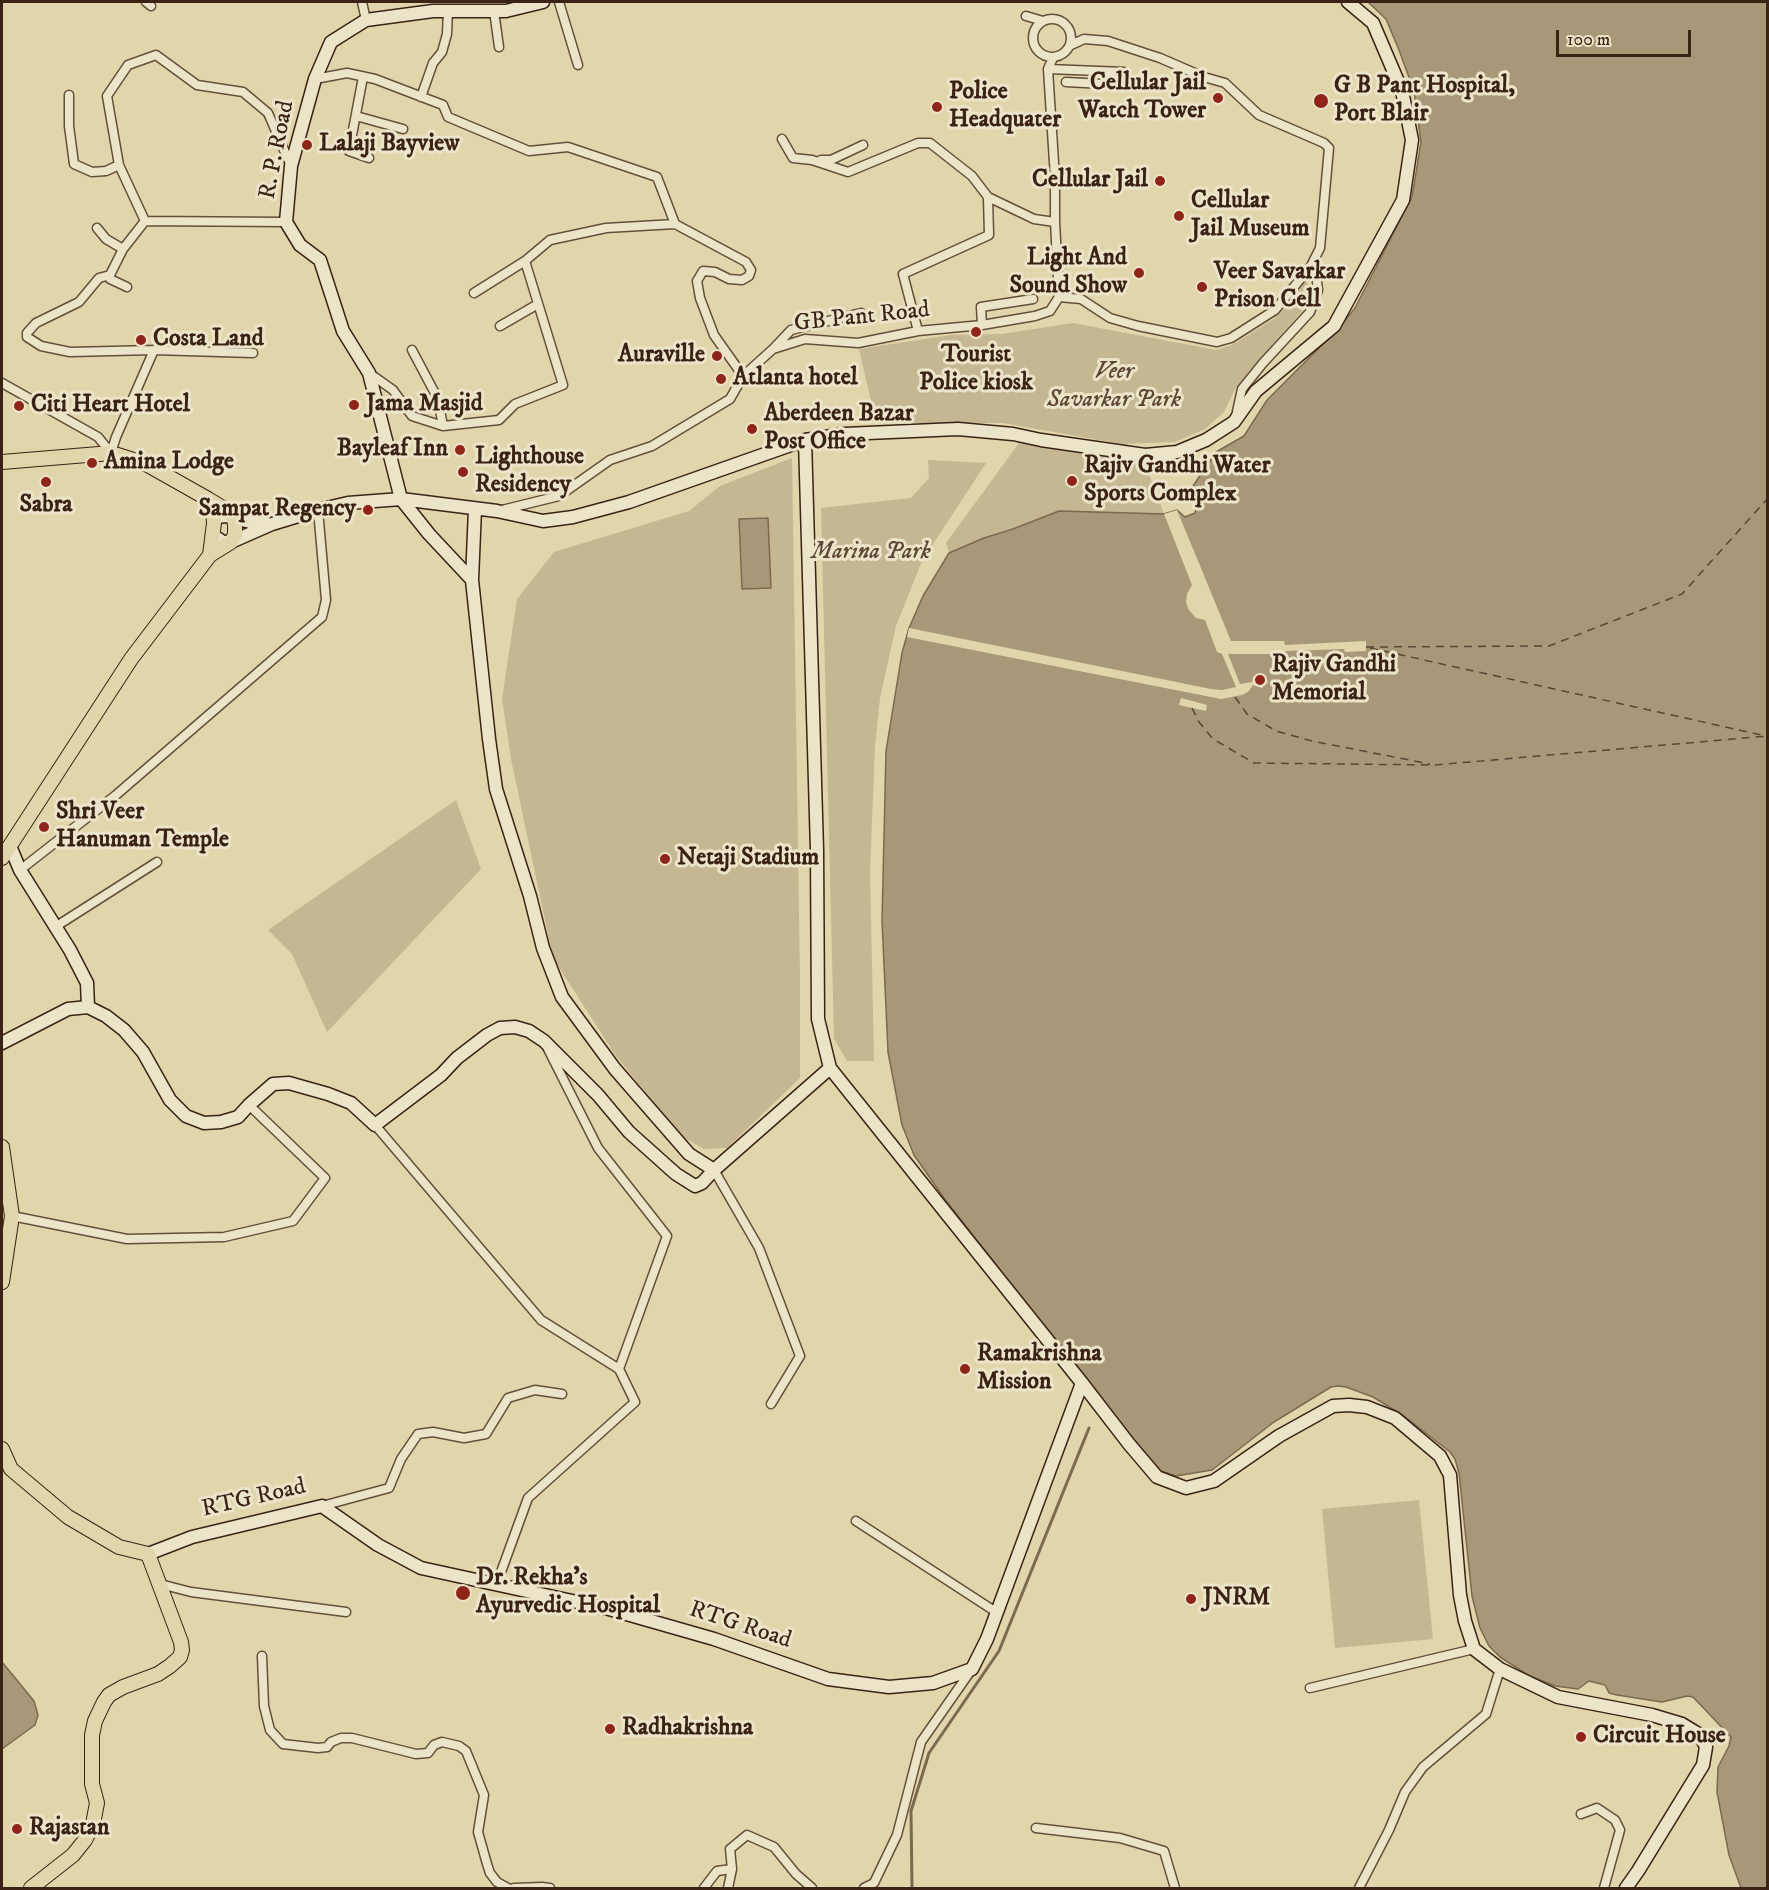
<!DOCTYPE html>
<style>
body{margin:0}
#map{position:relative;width:1769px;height:1890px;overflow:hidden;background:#e1d5ab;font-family:"IM FELL DW Pica",serif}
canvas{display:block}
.frame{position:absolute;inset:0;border:3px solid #3a2215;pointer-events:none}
.scale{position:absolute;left:1556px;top:30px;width:135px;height:27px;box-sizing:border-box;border:3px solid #3a2215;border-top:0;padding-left:8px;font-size:18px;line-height:21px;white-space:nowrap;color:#3a2215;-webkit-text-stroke:4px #ece4c8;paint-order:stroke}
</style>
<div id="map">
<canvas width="1769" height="1890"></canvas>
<div class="frame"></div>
<div class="scale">100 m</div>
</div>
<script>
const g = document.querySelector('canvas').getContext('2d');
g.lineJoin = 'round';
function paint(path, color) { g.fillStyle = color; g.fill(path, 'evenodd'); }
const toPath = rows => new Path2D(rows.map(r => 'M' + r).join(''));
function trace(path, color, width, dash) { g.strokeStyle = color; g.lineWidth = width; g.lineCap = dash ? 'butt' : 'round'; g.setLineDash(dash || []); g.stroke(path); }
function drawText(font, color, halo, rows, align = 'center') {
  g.font = font + ' "IM FELL DW Pica",serif'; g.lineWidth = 6; g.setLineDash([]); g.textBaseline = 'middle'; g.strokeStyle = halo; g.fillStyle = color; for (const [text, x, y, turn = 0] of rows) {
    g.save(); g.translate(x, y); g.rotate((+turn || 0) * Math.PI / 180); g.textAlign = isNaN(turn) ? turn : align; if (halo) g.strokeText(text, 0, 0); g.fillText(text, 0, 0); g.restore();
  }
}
paint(toPath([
 [1306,281,1310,287,1310,296,1301,312,1256,363,1234,391,1224,412,1205,429,1175,442,1122,444,1003,423,876,423,859,349,951,335,1002,334,1073,323,1216,350,1232,345,1272,320,1295,299,1302,284],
 [1019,443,1144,461,1164,514,1042,517,1013,529,984,538,949,553,946,543],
 [792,458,800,978,800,1078,727,1148,704,1149,681,1136,616,1056,553,958,511,759,502,699,517,599,554,552,689,511,720,486],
 [928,460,986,463,922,561,896,626,880,698,875,746,870,871,874,1061,847,1061,834,1039,821,508,911,498,929,478],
 [456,800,481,869,327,1032,292,954,268,930],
 [1419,1500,1433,1639,1335,1648,1322,1509]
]), '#c5b792');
const water = toPath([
 [1368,2,1767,2,1767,1888,1741,1888,1729,1855,1717,1792,1718,1767,1729,1746,1731,1737,1693,1697,1687,1696,1662,1702,1617,1695,1609,1693,1605,1685,1589,1681,1578,1689,1555,1686,1528,1675,1500,1657,1489,1646,1480,1628,1472,1596,1459,1473,1455,1459,1450,1452,1404,1416,1373,1397,1346,1387,1338,1386,1331,1387,1274,1422,1212,1470,1176,1476,1161,1471,1114,1416,944,1198,914,1155,902,1125,888,1052,882,921,886,751,902,653,909,628,923,596,949,553,984,538,1013,529,1059,511,1164,514,1177,510,1185,517,1195,513,1197,501,1193,486,1216,452,1244,436,1267,400,1339,328,1355,308,1412,197,1421,142,1414,91,1399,50,1386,19,1368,2],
 [768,518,771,588,742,589,739,519,768,518],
 [2,1662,34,1701,38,1715,35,1725,2,1749,2,1662]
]);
paint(water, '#a89878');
trace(water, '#7c6950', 1.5);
paint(toPath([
 [1177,510,1231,641,1284,641,1285,645,1366,641,1366,651,1345,652,1344,649,1285,651,1284,654,1228,654,1240,684,1252,682,1253,677,1260,673,1265,675,1268,682,1262,688,1253,685,1248,692,1242,695,1221,699,907,637,909,628,1211,689,1222,690,1236,687,1222,654,1217,652,1205,620,1196,618,1188,609,1186,602,1187,594,1192,585,1164,514],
 [1181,698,1207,705,1206,711,1179,705]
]), '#e1d5ab');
trace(toPath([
 [912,1888,911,1811,929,1753,999,1651,1089,1428]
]), '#7c6950', 3);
trace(toPath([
 [1366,647,1549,646,1682,594,1768,498],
 [1370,648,1766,736],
 [1235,697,1247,714,1276,731,1312,741,1430,764],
 [1192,708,1199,722,1213,739,1254,763,1435,765,1768,736]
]), '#5b4533', 1.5, [8, 6]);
const street = toPath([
 [146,2,151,6],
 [362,2,366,20],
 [559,2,578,65],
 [494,11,499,47],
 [1026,16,1043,21],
 '1033 38a19 19 0 1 1 38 0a19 19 0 1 1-38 0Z',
 [1053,58,1048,69,1055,178,1055,222,1059,297,1081,299,1110,318,1138,326,1217,342,1231,338,1275,310,1311,266,1320,248,1329,148,1324,143,1259,115,1225,83,1204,77,1160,58,1108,41,1084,39,1071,45],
 [1048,69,1124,72,1123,85,1066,82],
 [363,77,349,151,369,158],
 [315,79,347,73,375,79,443,105,448,117,529,151,568,147,657,177,675,224,746,262,751,270,749,276,742,280,729,279,715,272,703,271,697,281,700,298,714,335,743,376],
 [69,95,69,126,74,164,92,172,106,171,119,165],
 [421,97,433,63,442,52,447,34,448,10],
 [356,116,403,129],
 [782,139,793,158,812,160,848,172,918,143,930,143,972,176,988,197,1034,219,1055,222],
 [821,160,831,160,863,145],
 [145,221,123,249,110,275,99,278,79,302,36,323,27,333,27,337,41,346,70,352,154,350,253,353],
 [286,222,145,221,119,165,107,96,128,65,156,55,197,85,243,92,268,113,291,166],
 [97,228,106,239,123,249],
 [110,275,110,279,127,287],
 [474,293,525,261],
 [982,325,981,307,1033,299],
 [500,326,538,304],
 [918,331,903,274,989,235,988,197],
 [773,349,791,330,861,313],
 [412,350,438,399,443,426],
 [369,373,393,390,412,416,443,426,499,420,515,404,563,385,525,261,550,240,606,228,675,224],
 [2,383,98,437,111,453],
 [1236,416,1242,389,1263,363,1310,312,1318,290,1316,274,1311,266],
 [111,453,116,437,154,350],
 [502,510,559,496,610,460,652,446,730,399,743,376,773,349,805,339,858,343,918,331,982,325,1035,316,1050,311,1059,297],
 [20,870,116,795,322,617,326,600,318,510],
 [55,927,157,862],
 [375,1125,541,1320,619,1369],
 [714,1170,759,1248,800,1356,771,1404],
 [12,1216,127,1239,224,1237,293,1221,325,1178,249,1105],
 [322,1506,389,1488,401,1459,418,1434,433,1432,464,1438,486,1434,508,1398,535,1390,562,1394],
 [856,1521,996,1612],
 [497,1583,528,1498,635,1402,619,1369,667,1236,598,1148,548,1049],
 [160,1584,191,1592,346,1612],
 [262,1656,264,1706,270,1730,283,1744,318,1748,327,1747,331,1742,341,1738,352,1738,416,1754,428,1753,434,1745,442,1742,459,1746,466,1751,484,1795,478,1832,487,1864,490,1873,497,1882,508,1888],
 [1310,1688,1474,1649],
 [1581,1814,1597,1808,1615,1820,1620,1830,1604,1888],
 [1036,1828,1120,1838,1164,1851,1175,1888],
 [514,1888,542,1887,550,1888],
 [704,1888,717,1871,732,1869],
 [728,1888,732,1869,730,1849,747,1835,774,1847,796,1874,812,1888],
 [864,1888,874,1883,897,1835,921,1742,972,1669],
 [1359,1888,1389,1830,1405,1792,1423,1767,1486,1714,1500,1669]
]);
const secondary = toPath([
 [805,440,817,850,818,1019,830,1068,1082,1383,1129,1444,1157,1477,1186,1488,1214,1481,1279,1436,1333,1406,1349,1405,1367,1407,1395,1418,1440,1456,1450,1475,1460,1595,1465,1621,1474,1649,1500,1669,1558,1697,1652,1715,1682,1724,1700,1735,1706,1747,1703,1765,1638,1871,1626,1888],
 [475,509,472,580,489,739,496,789,530,896,543,948,562,997,615,1069,689,1154,714,1170,830,1068],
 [214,523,217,517,226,516,250,522,268,524],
 [214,536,223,542,231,542,272,524,318,510,348,503,401,499,497,511,543,521,573,517,629,502,805,440,845,434,958,429,1013,434,1041,440,1145,455,1177,452,1206,440,1234,422,1256,391,1334,326,1403,200,1412,140,1402,91,1373,23,1348,2],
 [472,580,429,534,401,499,369,373,343,331,320,260,300,245,286,222,291,166,315,79,331,42,366,20,433,11,506,11,543,2],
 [10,846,20,870,70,950,87,983,88,1007,106,1016,124,1030,143,1052,170,1100,186,1116,204,1123,221,1122,238,1117,249,1105,273,1084,289,1083,328,1094,351,1103,375,1125,441,1075,457,1058,487,1035,500,1028,515,1027,529,1031,544,1041,598,1095,629,1132,676,1174,695,1186,702,1183,714,1170],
 [2,1043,68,1009,88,1007],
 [148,1554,192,1537,322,1506,378,1545,421,1568,609,1609,714,1639,828,1679,889,1687,933,1683,972,1669,987,1639,1082,1383]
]);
const primary = toPath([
 [2,462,111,453,146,464,208,499,228,511,234,518,235,525,235,535,231,542,210,555,131,659,2,858],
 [208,499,213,511,214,523,210,555],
 [2,1147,12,1216,2,1282],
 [2,1449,11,1469,68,1517,119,1547,148,1554,181,1642,182,1650,180,1657,170,1666,158,1674,123,1687,109,1695,104,1702,95,1721,92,1735,92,1784,97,1803,93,1824,85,1840,73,1855,31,1888]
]);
trace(street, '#644f3a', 11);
trace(secondary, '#3a2215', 15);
trace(primary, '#3a2215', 16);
trace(street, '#ece4c8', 8);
trace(secondary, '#ece4c8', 12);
trace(primary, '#e1d5ab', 14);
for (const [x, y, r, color] of [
 [1218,98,6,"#8f2418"],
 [1321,101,8,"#8f2418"],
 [937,107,6,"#8f2418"],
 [307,145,6,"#8f2418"],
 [1160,181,6,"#8f2418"],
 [1179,216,6,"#8f2418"],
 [1139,273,6,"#8f2418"],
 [1202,287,6,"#8f2418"],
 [976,332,6,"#8f2418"],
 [141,340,6,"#8f2418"],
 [717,356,6,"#8f2418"],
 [721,379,6,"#8f2418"],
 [354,405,6,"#8f2418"],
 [19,406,6,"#8f2418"],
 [752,429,6,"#8f2418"],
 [460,450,6,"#8f2418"],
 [92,463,6,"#8f2418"],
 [463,472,6,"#8f2418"],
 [1072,481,6,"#8f2418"],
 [46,482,6,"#8f2418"],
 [368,510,6,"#8f2418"],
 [1260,680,6,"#8f2418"],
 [44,827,6,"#8f2418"],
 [665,859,6,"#8f2418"],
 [965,1369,6,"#8f2418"],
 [463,1593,8,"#8f2418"],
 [1191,1599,6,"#8f2418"],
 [610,1729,6,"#8f2418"],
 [1581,1737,6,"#8f2418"],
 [17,1829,6,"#8f2418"]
]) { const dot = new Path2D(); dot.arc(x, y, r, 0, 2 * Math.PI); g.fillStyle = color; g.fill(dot); trace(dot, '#ece4c8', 2); }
drawText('bold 24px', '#3a2215', '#ece4c8', [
 ["Cellular Jail",1206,84,"right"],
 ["Watch Tower",1206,112,"right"],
 ["G B Pant Hospital,",1334,87],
 ["Port Blair",1334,115],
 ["Police",949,93],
 ["Headquater",949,121],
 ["Lalaji Bayview",319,145],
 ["Cellular Jail",1148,181,"right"],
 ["Cellular",1191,202],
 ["Jail Museum",1191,230],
 ["Light And",1127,259,"right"],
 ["Sound Show",1127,287,"right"],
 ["Veer Savarkar",1214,273],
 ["Prison Cell",1214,301],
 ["Costa Land",153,340],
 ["Auraville",705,356,"right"],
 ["Tourist",976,356,"center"],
 ["Police kiosk",976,384,"center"],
 ["Atlanta hotel",733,379],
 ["Jama Masjid",366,405],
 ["Citi Heart Hotel",31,406],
 ["Aberdeen Bazar",764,415],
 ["Post Office",764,443],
 ["Bayleaf Inn",448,450,"right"],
 ["Lighthouse",475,458],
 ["Residency",475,486],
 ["Amina Lodge",104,463],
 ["Rajiv Gandhi Water",1084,467],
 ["Sports Complex",1084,495],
 ["Sabra",46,506,"center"],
 ["Sampat Regency",356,510,"right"],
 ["Rajiv Gandhi",1272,666],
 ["Memorial",1272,694],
 ["Shri Veer",56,813],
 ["Hanuman Temple",56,841],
 ["Netaji Stadium",677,859],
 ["Ramakrishna",977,1355],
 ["Mission",977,1383],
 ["Dr. Rekha's",476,1579],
 ["Ayurvedic Hospital",476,1607],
 ["JNRM",1203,1599],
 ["Radhakrishna",622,1729],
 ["Circuit House",1593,1737],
 ["Rajastan",29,1829]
], 'left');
drawText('24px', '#3a2215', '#ece4c8', [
 ["R. P. Road",278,150,-79],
 ["GB Pant Road",862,318,-6],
 ["RTG Road",254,1499,-13],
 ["RTG Road",740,1626,18]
]);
drawText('italic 24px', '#5d4734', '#ece4c8', [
 ["Veer",1114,373],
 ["Savarkar Park",1114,401],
 ["Marina Park",871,553]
]);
</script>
